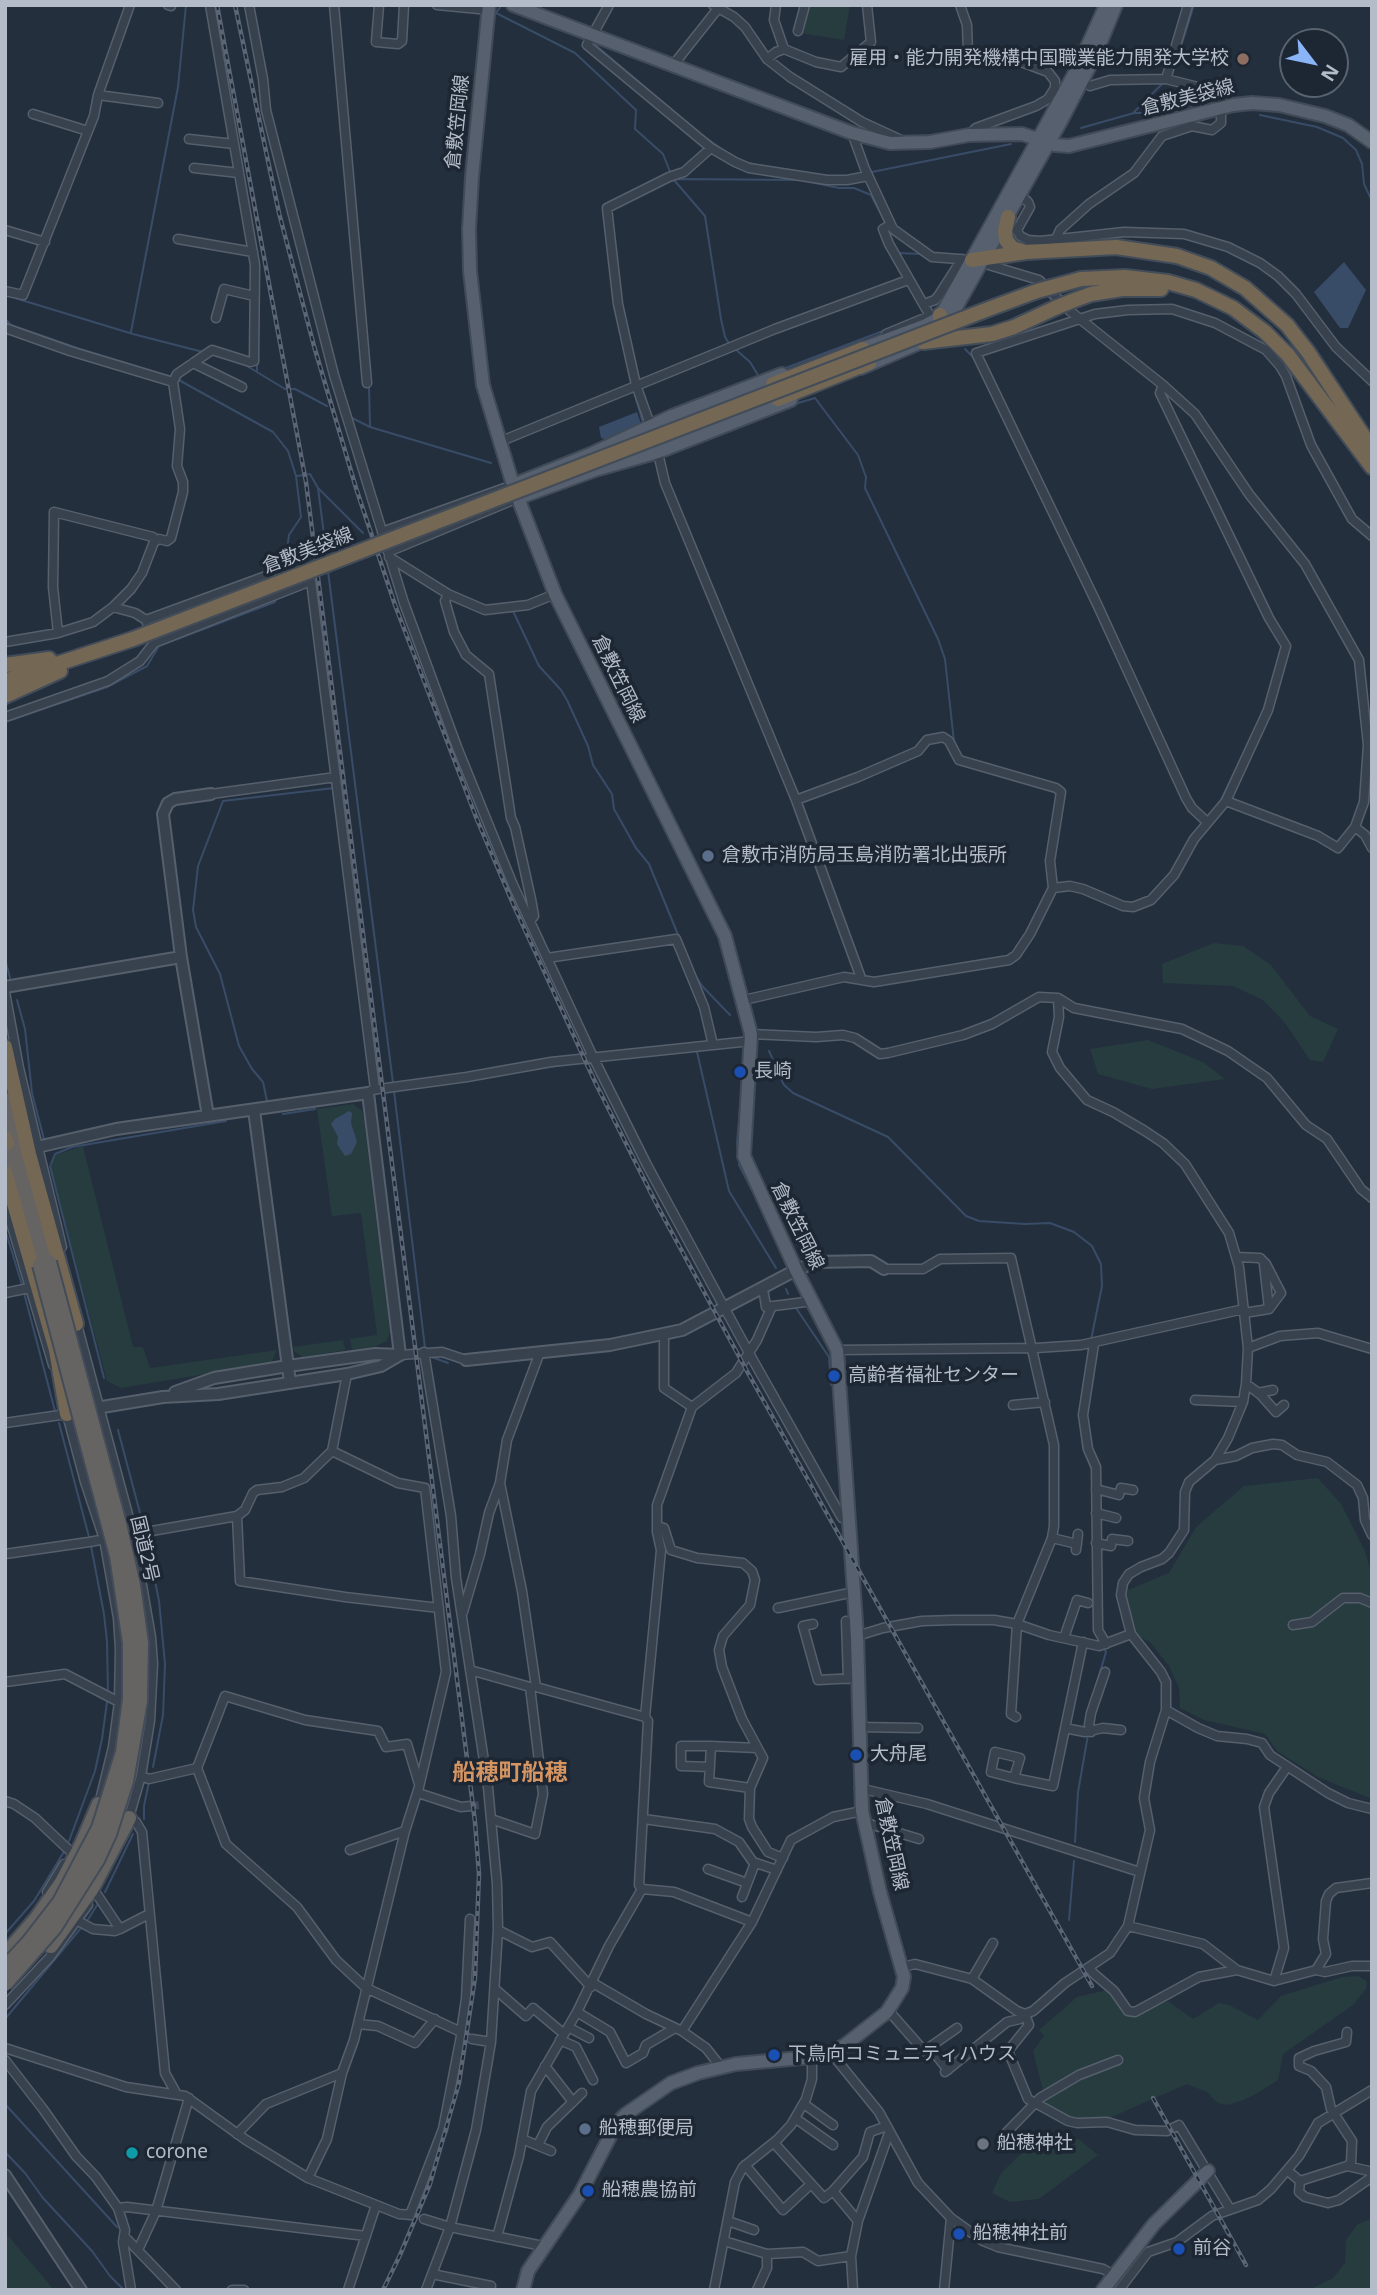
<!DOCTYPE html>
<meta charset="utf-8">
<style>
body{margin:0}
#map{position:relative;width:1377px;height:2295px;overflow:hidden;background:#242f3e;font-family:"Noto Sans",sans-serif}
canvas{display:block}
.frame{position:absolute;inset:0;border:7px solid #b4bcc9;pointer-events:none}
.north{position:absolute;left:1279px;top:28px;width:70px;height:70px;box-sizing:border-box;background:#1d2633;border:2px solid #59626f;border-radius:50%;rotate:122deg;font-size:19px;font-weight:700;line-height:28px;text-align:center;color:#b4bcc9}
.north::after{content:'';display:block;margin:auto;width:24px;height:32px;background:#8ab4f8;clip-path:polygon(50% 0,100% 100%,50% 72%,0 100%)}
</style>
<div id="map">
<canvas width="1377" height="2295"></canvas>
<div class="frame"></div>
<div class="north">N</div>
</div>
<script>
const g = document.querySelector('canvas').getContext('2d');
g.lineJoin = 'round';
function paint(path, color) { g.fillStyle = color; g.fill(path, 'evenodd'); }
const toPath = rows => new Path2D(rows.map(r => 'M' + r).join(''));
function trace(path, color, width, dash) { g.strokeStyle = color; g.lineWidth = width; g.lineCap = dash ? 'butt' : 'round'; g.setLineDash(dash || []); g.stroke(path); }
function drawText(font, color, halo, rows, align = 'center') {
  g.font = font + ' "Noto Sans","Noto Sans JP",sans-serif'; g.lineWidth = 7; g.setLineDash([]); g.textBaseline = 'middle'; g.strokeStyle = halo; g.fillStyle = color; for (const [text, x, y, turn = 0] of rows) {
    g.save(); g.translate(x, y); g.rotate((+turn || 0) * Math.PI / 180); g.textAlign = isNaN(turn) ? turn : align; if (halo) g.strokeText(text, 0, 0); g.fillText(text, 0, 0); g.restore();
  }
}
paint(toPath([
 [808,5,850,5,844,40,800,33],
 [1214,943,1243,946,1271,965,1310,1016,1338,1029,1323,1062,1310,1060,1285,1023,1263,1000,1233,986,1163,983,1162,964],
 [1148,1040,1203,1062,1225,1079,1152,1089,1098,1074,1090,1049],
 [353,1104,362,1111,364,1121,390,1332,387,1341,376,1346,352,1350,350,1339,377,1335,361,1213,332,1216,317,1109],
 [83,1146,133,1347,143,1347,150,1368,277,1350,271,1363,121,1388,107,1381,50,1166,55,1155],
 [343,1340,345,1350,303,1357,294,1351,293,1347],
 [1318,1478,1341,1504,1365,1551,1372,1575,1372,1799,1318,1777,1277,1751,1265,1734,1204,1720,1180,1708,1179,1688,1169,1666,1151,1643,1137,1635,1131,1625,1125,1599,1128,1590,1169,1573,1196,1527,1244,1486],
 [1358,1976,1367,1981,1366,1989,1353,2005,1283,2054,1278,2080,1256,2094,1241,2101,1227,2105,1218,2103,1207,2092,1187,2084,1107,2119,1075,2119,1047,2106,1033,2051,1044,2036,1039,2030,1077,1997,1107,1990,1123,2013,1134,2015,1168,2001,1193,2019,1219,2003,1229,2005,1258,2020,1281,1996,1342,1977],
 [1051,2135,1068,2136,1080,2140,1098,2155,1039,2199,1010,2202,992,2193,1001,2173,1025,2150],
 [1372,2218,1372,2290,1309,2290,1333,2278,1345,2263,1346,2240,1357,2225],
 [5,2232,54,2290,5,2290]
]), '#263c3f');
paint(toPath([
 [1344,262,1366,290,1348,328,1340,328,1314,292],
 [637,412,642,427,611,441,601,438,599,427],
 [349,1111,352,1113,351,1123,357,1142,351,1154,345,1156,337,1144,338,1137,331,1124,335,1119]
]), '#394c67');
trace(toPath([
 [501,6,496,13,575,53,636,110,635,129,663,154,671,174],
 [593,43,698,132,730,155],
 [476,71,482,14],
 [1173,72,1194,5],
 [1134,112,1162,84],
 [1260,115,1317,127,1343,138,1356,150,1362,164,1364,184,1372,201],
 [1081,128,1134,113,1155,113,1205,103],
 [744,162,762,166],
 [872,172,1011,144],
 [674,179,801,180,839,188,854,188,871,195,886,224],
 [674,180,705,216,721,319,725,337,730,345],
 [246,191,258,265],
 [605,204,663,176],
 [897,253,922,254],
 [1046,294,1054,302],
 [5,295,133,334,203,352],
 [1063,311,1073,318],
 [5,319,11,325,80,349,172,377],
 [1080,324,1106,344],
 [131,332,178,87,186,5],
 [622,338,627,363],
 [734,348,750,362,758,375],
 [965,349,974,358],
 [242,363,285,389,295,389,327,406],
 [783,369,883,331],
 [257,371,257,361],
 [177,379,273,432,288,451,296,476,301,517,289,535,285,564,281,575],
 [742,383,759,377],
 [369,386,370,427],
 [635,395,643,423],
 [795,404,815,398,858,455,866,477,865,488,938,639,945,659,954,742],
 [352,418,370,427,491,463],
 [297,476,310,474,318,488,363,533],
 [318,488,327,558],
 [1074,565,1166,763],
 [396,566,442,595],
 [328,571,393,1083],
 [450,599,485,614,513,611,539,666,561,690,567,700,588,746,593,765,612,794,614,809,636,848,649,864,688,959],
 [1274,619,1285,638],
 [568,633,576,650],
 [5,722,107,687,147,666,159,646,275,602,276,597],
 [1221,800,1253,733],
 [5,959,10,978],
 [694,974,703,987,730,1015],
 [17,1000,25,1029,32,1093,44,1139],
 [769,1051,784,1085,793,1093,888,1137,966,1216,979,1221,1025,1224,1050,1223,1074,1232,1092,1246,1101,1264,1102,1286,1091,1340],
 [697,1052,729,1191,776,1268],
 [509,1073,569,1064],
 [394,1091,425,1348],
 [395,1091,428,1086],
 [267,1101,263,1082,252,1069,239,1046,220,974,196,927,193,910,198,866,223,801,334,788],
 [283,1114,315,1109],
 [738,1153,737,1143,743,1075],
 [739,1159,739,1165,752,1190],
 [51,1164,55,1154,72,1147,226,1121],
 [50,1166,104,1378],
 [5,1229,22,1285],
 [786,1289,788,1294],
 [24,1293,55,1411],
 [796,1308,829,1357,831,1385],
 [432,1357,448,1363],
 [1082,1397,1079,1412,1083,1448,1093,1473],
 [59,1423,89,1537],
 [118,1430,144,1528],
 [146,1536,159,1601,165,1664,163,1715,153,1767],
 [91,1546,104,1614,107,1642,108,1693],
 [848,1595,849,1618],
 [852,1683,853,1712],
 [1095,1689,1106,1652,1104,1648],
 [144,1819,144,1806,149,1782],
 [69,1841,95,1771,102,1739,107,1702],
 [1075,1842,1078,1792,1088,1735],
 [105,1892,133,1834],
 [1069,1920,1074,1861],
 [87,1921,99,1902],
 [5,1934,34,1901,65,1850],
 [5,2019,81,1928],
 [5,2104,117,2227],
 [5,2152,25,2173,43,2198,92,2251,110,2276,124,2290]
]), '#394c67', 2);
trace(toPath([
 [471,1806,482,1805]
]), '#3a4453', 8, [8, 4]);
const minor = toPath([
 [168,5,171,6],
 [249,5,263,79,266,110,334,375,404,603,457,747,513,885,593,1057,647,1165,749,1353,838,1511,842,1518,850,1518],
 [334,5,367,383],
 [379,5,376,42,398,44,402,41,404,5],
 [437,5,489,10],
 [609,5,587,45,711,148,735,162,749,168,827,180,847,180,868,176],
 [713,5,734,17,745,27,767,59,790,77,862,122,901,140],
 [776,5,774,20,784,49],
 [960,5,967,25,968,53,973,58,999,58,1016,60,1048,72,1055,81,1055,88,1048,99,1036,106,976,128,969,135],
 [798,31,805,5],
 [767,59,776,52,784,49,816,62,841,67,871,42,867,5],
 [674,64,720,6],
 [1166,79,1188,5],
 [98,95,158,103],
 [33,114,88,131],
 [189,139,234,144],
 [194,168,239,173],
 [1020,195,1028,202,1030,207,1017,230,1020,236,1028,240,1040,241,1124,232,1184,234,1228,247,1260,263,1278,276,1296,294,1336,347,1372,381],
 [5,230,45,242],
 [178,239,253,252],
 [1056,239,1060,230,1089,204,1134,173,1162,136,1192,126,1212,130,1221,123,1221,99,1210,90,1166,79,1110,80,1090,86],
 [5,291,23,295,94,116,98,95,130,5],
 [924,304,935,300,939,295,962,259],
 [216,318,224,289,254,296],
 [5,328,70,351,173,382],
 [886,334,927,317,929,314,889,244,883,229,890,225],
 [193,363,242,387],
 [1163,385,1160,393,1269,618,1286,646,1268,710,1226,801],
 [652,430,636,385,618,304,607,208,669,177,684,172,711,148],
 [499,442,775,329,908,280],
 [657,449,665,483,796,800,861,978],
 [382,532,513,485],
 [388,552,518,498],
 [389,557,448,594,485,610,528,605,555,594],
 [448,594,445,601,454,632,466,655,489,674,511,818,515,827,531,899,534,916,530,921],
 [146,620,266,576,274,579,273,587],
 [58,633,53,587,54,512,153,537,156,541],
 [5,642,58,633,93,622,113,607,131,589,142,573,154,542,159,539,167,541,171,538,183,492,183,482,177,466,180,429,173,382,177,374,212,350,250,362,254,361,255,265,210,5],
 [154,643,311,581,375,1089],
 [5,717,108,681,140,661,154,643,146,620,135,613,113,607],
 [211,794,336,777],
 [796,800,858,777,918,751,927,740,943,737,949,741,959,760,1056,788,1061,792,1050,861,1053,888],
 [1207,822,1192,808,1186,798,1097,604,976,353,1095,314,1128,310,1172,309,1215,323,1266,350,1280,366,1286,376,1311,445,1352,519,1372,536],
 [1355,827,1365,835,1372,848],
 [547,958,676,939,704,1007,713,1045],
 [5,992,19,1068,62,1247],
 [744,1000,844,977,874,982,1009,960,1016,955,1030,934,1053,888,1070,886,1083,889,1123,906,1133,907,1151,900,1174,875,1194,839,1226,801,1318,836,1338,848,1355,827,1364,802,1368,745,1359,660,1305,564,1249,494,1195,414,1163,385,1070,311,1039,280,972,260,932,257,893,229,865,169,852,133],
 [751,1034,816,1037,843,1035,855,1038,880,1054,888,1053,963,1035,992,1024,1039,997,1058,998,1074,1008,1182,1029,1228,1051,1267,1078,1306,1125,1327,1139,1361,1189,1372,1198],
 [372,1090,467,1077,551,1062,751,1041],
 [5,1203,53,1365],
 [1237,1257,1260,1258,1266,1264,1281,1293,1269,1309,1244,1313],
 [1264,1264,1269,1309],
 [884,1269,923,1269,940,1259,1011,1258,1054,1445,1054,1526,1052,1538,1017,1624,1011,1714,1016,1717],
 [760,1289,764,1294,766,1307,813,1301],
 [5,1293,29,1288],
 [76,1321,133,1533,151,1637,153,1664,150,1721,141,1776,128,1821],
 [664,1334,664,1388,692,1407],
 [1094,1344,1083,1415,1088,1449,1096,1467,1098,1630,1106,1644],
 [1248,1348,1280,1336,1318,1333,1372,1349],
 [837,1350,1036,1348,1081,1345,1244,1309],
 [424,1352,451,1516,456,1578,488,1787,497,1884,498,1930,491,2042,476,2130,450,2227,426,2290],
 [540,1352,507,1440,500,1483,522,1591,536,1687,645,1717],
 [400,1355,442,1352,466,1360],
 [1246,1384,1260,1394,1276,1412,1284,1405],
 [1258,1393,1273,1390],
 [1195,1400,1243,1402],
 [1013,1405,1045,1402],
 [66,1411,85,1482,104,1539,118,1618,120,1649,119,1702,113,1747,99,1804,101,1804],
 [5,1423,67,1414],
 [332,1451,347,1374],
 [1215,1460,1236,1456,1252,1448,1273,1444,1282,1445,1297,1455,1327,1462,1357,1485,1363,1498,1365,1520,1372,1535],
 [1096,1489,1119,1495,1121,1488,1133,1490],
 [1096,1513,1116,1518],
 [237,1516,240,1581,345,1597,439,1608],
 [657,1526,664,1528,671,1550,697,1558,743,1563,752,1571,755,1580,750,1605,723,1636,719,1650,722,1667,742,1719,763,1758,750,1788],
 [1052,1538,1077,1544],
 [1096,1543,1111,1546,1112,1539,1128,1541],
 [1076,1550,1078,1534],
 [5,1554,89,1542,237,1516,245,1510,253,1493,257,1490,282,1487,304,1478,332,1451,398,1483,425,1488,446,1672,419,1787,405,1831,354,2040,342,2073,327,2139,308,2178],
 [778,1608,854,1592],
 [463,1612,480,1554,489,1513,500,1483],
 [846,1621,848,1679],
 [813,1624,803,1626,818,1680,857,1678],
 [1293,1625,1312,1622,1343,1598,1360,1598,1372,1603],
 [857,1636,883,1628,922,1621,953,1620,994,1620,1017,1624,1049,1635,1099,1646,1131,1634],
 [1064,1638,1077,1600,1088,1603],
 [470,1670,530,1687,543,1794,535,1834,491,1819],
 [5,1682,65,1674,119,1702],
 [1166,1710,1198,1728,1217,1736,1247,1739,1262,1743,1270,1755,1328,1793,1348,1803,1372,1809],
 [859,1727,918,1728],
 [1065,1728,1085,1732,1103,1728,1121,1730],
 [1091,1732,1089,1725,1091,1713,1105,1672],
 [757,1748,711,1746,709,1782,750,1788,749,1819,752,1827,768,1852,783,1858],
 [710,1767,681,1766,681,1746,711,1746],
 [197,1768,225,1696,305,1720,378,1731,386,1747,407,1744,419,1784],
 [141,1776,149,1779,197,1768,226,1844,297,1907,336,1960,366,1988,461,2032,461,2036,466,2037],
 [1014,1778,1020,1758,995,1752,991,1772,1014,1778,1053,1786,1083,1642],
 [859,1788,927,1804,1140,1872],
 [418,1793,461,1807,471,1806],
 [5,1801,14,1804,35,1818,71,1852],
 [128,1817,136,1822,142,1832,165,2073,176,2093],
 [644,1819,715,1829,739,1842,753,1862,777,1870],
 [863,1822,919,1839],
 [350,1850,405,1831],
 [708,1869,747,1883],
 [642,1889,674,1892,752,1922],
 [47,1892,64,1864],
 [96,1893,120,1929,149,1914],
 [742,1897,755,1863],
 [78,1921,93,1929,115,1931,120,1929],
 [1128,1926,1203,1944,1237,1970,1274,1981,1316,1970,1326,1954,1323,1939,1326,1901,1329,1894,1336,1888,1372,1883],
 [498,1930,532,1947,550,1942,591,1987],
 [903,1967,915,1964,972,1979,1017,2011,1025,2014],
 [1089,1967,1093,1973,1114,1991,1128,2011,1135,2012,1199,1977,1237,1970],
 [1316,1970,1325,1972,1352,1966,1372,1966],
 [972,1979,993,1943],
 [1274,1981,1284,1948,1264,1807,1269,1793,1287,1767],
 [593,1983,646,2014,682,2031,706,2048,721,2067],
 [495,1989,526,2016,533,2008,564,2034],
 [5,2005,50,1957,88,1905],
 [888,2010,924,2051,957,2028],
 [577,2012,610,2032,626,2063,643,2053,646,2045,675,2028],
 [1025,2014,1029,2025,1008,2051,1028,2099,1068,2121,1077,2123,1107,2122,1135,2130,1167,2131,1179,2125,1230,2209],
 [358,2024,378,2026,415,2043,435,2019],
 [568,2027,589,2038],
 [682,2031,752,1922,791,1840,833,1817,862,1811],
 [461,2032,466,1999,470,1919],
 [472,2039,491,2042],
 [560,2040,576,2047,593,2080],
 [5,2048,126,2087,185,2096,246,2140,308,2178,399,2214,413,2215],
 [831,2053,879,2112,918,2183,951,2218,983,2241,998,2247,1103,2269,1114,2275],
 [936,2055,948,2070],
 [5,2060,43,2109,76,2156,96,2177,118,2208,125,2230,123,2242,131,2290],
 [545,2066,573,2102],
 [945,2072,1007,2022,1020,2019,1025,2014,1033,2011,1065,1983,1110,1953,1128,1926,1150,1830,1144,1798,1150,1762,1166,1710,1166,1682,1161,1672,1131,1634,1121,1595,1123,1583,1129,1574,1141,1567,1162,1559,1169,1553,1184,1530,1185,1492,1189,1482,1215,1460,1228,1438,1243,1402,1246,1384,1248,1348,1239,1267,1229,1233,1185,1164,1163,1143,1145,1131,1113,1112,1087,1100,1060,1068,1052,1052,1059,1017,1058,998],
 [804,2104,833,2125],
 [795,2118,833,2145],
 [237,2134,266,2104,342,2073],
 [1004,2135,1040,2098,1079,2075,1118,2060],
 [522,2139,551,2151],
 [774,2143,824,2198,833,2191],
 [538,2145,547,2127,582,2093],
 [745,2165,783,2210,811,2184],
 [1347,2166,1351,2163,1352,2141,1331,2109,1326,2087,1311,2071,1299,2066,1299,2058,1314,2051,1346,2042,1347,2032],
 [1288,2171,1300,2181,1347,2166,1369,2171,1372,2175],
 [1300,2181,1299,2192,1305,2197,1328,2203,1339,2200,1372,2177],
 [118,2208,127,2207,366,2236],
 [410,2215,443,2129,461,2036],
 [424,2219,450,2227,538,2245,543,2248],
 [728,2221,754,2230],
 [858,2221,889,2133],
 [124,2236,176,2290],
 [497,2237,519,2156,531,2091,577,2012,609,1946,642,1889,639,1885,648,1721,645,1717,661,1550,657,1532,657,1505,692,1407,736,1373,757,1340,772,1306],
 [724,2241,767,2254,803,2252,818,2261,851,2256,858,2221,833,2191,863,2157,870,2132,887,2126],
 [138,2250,156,2211,189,2098],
 [851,2256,853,2290],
 [432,2274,491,2286,490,2290],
 [232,2290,244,2290],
 [348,2290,376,2205],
 [714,2290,735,2182,743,2167,778,2139,791,2125,806,2099,812,2079,812,2057],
 [757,2290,767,2268,767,2254],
 [944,2290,951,2218],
 [1119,2290,1148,2252,1177,2242,1212,2216,1258,2200,1271,2189,1299,2156,1318,2123,1372,2090]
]);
const tertiary = toPath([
 [5,987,181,957],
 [254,1110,290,1382],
 [208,1116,181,957,163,814,168,803,175,799,211,794],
 [37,1147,116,1129,368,1093,400,1355],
 [466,1360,610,1345,682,1330,796,1270,816,1262,871,1261,884,1269],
 [175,1392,214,1378,288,1366,375,1354,400,1355],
 [84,1410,163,1397,218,1394,347,1374,381,1366,400,1355],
 [5,2175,81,2290]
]);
const primary = toPath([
 [489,5,472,177,469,229,470,271,483,385,513,485,555,594,725,936,751,1034,744,1156,796,1270,837,1350,857,1636,862,1811,880,1892,904,1977,902,1988,887,2012,845,2045,831,2053,812,2057,736,2064,698,2073,671,2083,626,2114,617,2123,580,2194,528,2271,523,2290],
 [513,5,852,133,890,143,930,142,969,135,1022,134,1055,145,1069,146,1233,105,1252,103,1279,105,1325,116,1348,125,1372,142],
 [945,327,1061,121,1095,56,1116,5],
 [856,351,924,326,935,320,944,310,1077,69,1106,5],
 [861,368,931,338],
 [513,485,591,454,672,416,782,374],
 [518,498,595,470,658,452,791,400],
 [1103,2290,1154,2224,1208,2171]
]);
const trunk = toPath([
 [5,1100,49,1262],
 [9,1152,40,1265],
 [51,1946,91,1890,129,1818],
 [5,1955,37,1918,62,1882,82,1844,99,1804]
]);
const motorway = toPath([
 [1008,217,1005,231,1006,240,1012,248,1025,252],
 [972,260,1026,252,1116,247,1177,256,1211,268,1245,288,1287,325,1308,352,1372,449],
 [1081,279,1125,277,1168,282,1196,290,1233,308,1265,332,1288,355,1372,467],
 [1072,301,1091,294,1122,289,1161,289],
 [940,315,940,328,948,336],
 [923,342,992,334,1014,327,1055,308],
 [773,384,863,349],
 [778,399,869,363],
 [5,665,49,659],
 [5,681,133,639],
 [5,696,60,671],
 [5,1047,29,1154,76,1324],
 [5,1138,7,1143],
 [5,1172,56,1350,67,1414]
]);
trace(minor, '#565f6c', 11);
trace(tertiary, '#565f6c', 14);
trace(primary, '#414a57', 16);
trace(trunk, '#434c59', 18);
trace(motorway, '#434c59', 18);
trace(minor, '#38414e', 8);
trace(tertiary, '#38414e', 10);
trace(primary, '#56606e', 12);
trace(trunk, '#656462', 14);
trace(motorway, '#746855', 14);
const rail = toPath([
 [217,5,306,482,475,1822,479,1874,475,1978,459,2083,430,2184,400,2255,383,2290],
 [235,5,279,213,314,346,356,488,395,605,476,817,514,906,596,1084,658,1207,748,1373,1092,1986],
 [1153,2098,1246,2265]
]);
trace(rail, '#5a6575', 4.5);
trace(rail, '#1d2633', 2, [5]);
const trunkBridge = toPath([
 [5,1968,29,1942,60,1902,99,1828,123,1752,130,1699,130,1643,117,1556,40,1265],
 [5,1984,54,1928,97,1860,109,1834,126,1781,140,1701,141,1643,133,1585,119,1524,49,1262]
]);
const motorwayBridge = toPath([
 [1055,308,1072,301],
 [133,639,991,308,1037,291,1081,279]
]);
trace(trunkBridge, '#434c59', 18, []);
trace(motorwayBridge, '#434c59', 18, []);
trace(trunkBridge, '#656462', 14);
trace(motorwayBridge, '#746855', 14);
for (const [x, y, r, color] of [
 [1243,59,7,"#8d6e63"],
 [708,856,7,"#5c6f8a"],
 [740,1072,7,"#1a4fb4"],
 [834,1376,7,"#1a4fb4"],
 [856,1755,7,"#1a4fb4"],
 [774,2055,7,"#1a4fb4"],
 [585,2129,7,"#5c6f8a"],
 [983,2144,7,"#6b7280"],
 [132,2153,7,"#0f9aa8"],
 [588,2191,7,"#1a4fb4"],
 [959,2234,7,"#1a4fb4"],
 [1179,2249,7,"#1a4fb4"]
]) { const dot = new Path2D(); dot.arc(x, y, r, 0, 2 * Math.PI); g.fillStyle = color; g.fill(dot); trace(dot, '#1d2633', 2.5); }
drawText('19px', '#b4bcc9', '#1d2633', [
 ["雇用・能力開発機構中国職業能力開発大学校",1229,59,"right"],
 ["倉敷市消防局玉島消防署北出張所",722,856],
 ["長崎",754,1072],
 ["高齢者福祉センター",848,1376],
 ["大舟尾",870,1755],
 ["下鳥向コミュニティハウス",788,2055],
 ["船穂郵便局",599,2129],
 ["船穂神社",997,2144],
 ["corone",146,2153],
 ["船穂農協前",602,2191],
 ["船穂神社前",973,2234],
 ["前谷",1193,2249]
], 'left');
drawText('19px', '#b4bcc9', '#1d2633', [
 ["倉敷美袋線",1188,98,-14],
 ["倉敷笠岡線",458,122,-84],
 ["倉敷美袋線",308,551,-21],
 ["倉敷笠岡線",618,679,64],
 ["倉敷笠岡線",797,1226,64],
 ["国道2号",144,1549,77],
 ["倉敷笠岡線",891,1844,78]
]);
drawText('bold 23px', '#d59563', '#1d2633', [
 ["船穂町船穂",510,1773]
]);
</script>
